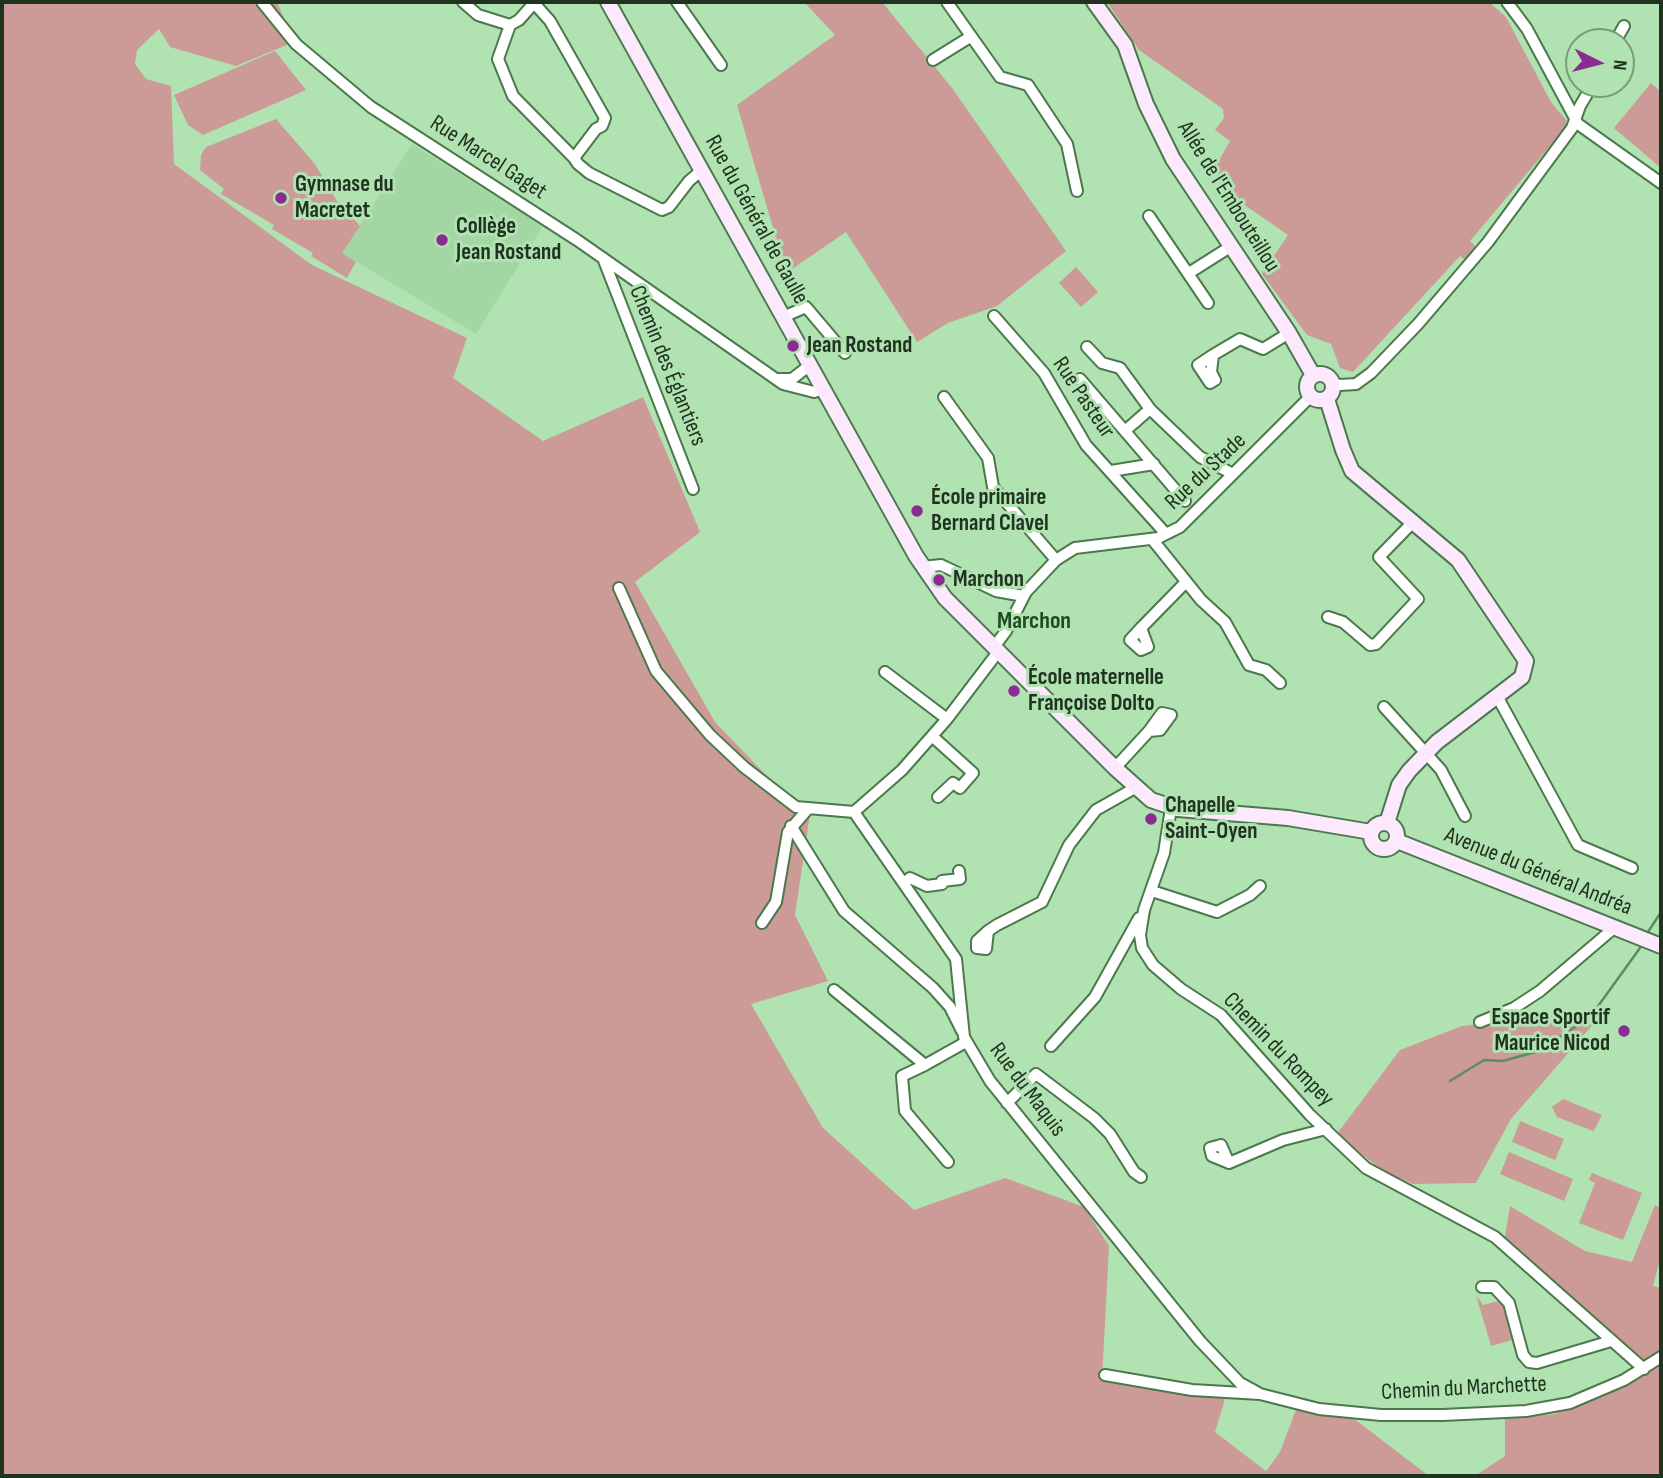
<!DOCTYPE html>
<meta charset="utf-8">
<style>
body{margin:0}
#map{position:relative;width:1663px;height:1478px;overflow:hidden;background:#b1e2b1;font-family:"Sofia Sans Condensed",sans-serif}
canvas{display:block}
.frame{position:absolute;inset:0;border:4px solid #203320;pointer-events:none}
.north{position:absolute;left:1565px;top:28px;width:70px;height:70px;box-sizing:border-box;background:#b1e2b1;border:2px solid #779c77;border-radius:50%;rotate:96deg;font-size:19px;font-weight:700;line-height:28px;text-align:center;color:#203320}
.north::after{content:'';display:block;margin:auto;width:24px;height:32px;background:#8c2b94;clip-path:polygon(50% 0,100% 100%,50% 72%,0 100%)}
</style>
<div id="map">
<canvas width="1663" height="1478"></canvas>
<div class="frame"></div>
<div class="north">N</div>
</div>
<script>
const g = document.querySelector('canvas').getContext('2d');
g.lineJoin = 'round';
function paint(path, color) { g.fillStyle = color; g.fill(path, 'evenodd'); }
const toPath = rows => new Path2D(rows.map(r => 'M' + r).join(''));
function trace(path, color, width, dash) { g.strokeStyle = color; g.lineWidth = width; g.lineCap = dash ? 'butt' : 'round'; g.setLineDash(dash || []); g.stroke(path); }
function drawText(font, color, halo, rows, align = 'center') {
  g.font = font + ' "Sofia Sans Condensed",sans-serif'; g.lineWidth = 6; g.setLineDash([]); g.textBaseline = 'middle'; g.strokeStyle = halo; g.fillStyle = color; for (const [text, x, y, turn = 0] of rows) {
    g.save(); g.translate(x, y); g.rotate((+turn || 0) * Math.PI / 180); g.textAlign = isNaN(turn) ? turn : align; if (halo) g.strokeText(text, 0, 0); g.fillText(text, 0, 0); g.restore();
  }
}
paint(toPath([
 [412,144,543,226,476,334,342,253]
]), '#a2d6a2');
paint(toPath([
 [2,2,277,2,294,42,236,66,170,47,159,29,137,50,135,64,146,79,171,86,174,164,312,265,467,338,453,378,543,441,643,397,700,532,635,582,715,722,785,795,811,807,795,915,828,981,751,1004,823,1128,914,1210,1005,1178,1084,1207,1109,1246,1102,1380,1132,1382,1225,1399,1215,1432,1266,1471,1280,1452,1296,1410,1353,1418,1429,1476,2,1476],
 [804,2,882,2,952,88,1066,251,997,306,948,323,917,342,846,232,789,271,776,238,737,105,835,35],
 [1107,2,1489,2,1506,17,1551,102,1566,120,1566,127,1470,241,1475,246,1465,260,1460,256,1353,372,1340,368,1331,344,1307,335,1262,274,1288,235,1220,188,1225,182,1212,173,1230,141,1215,130,1224,118,1223,109,1139,50],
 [275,51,306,90,203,135,188,125,174,95],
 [1651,83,1661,92,1661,168,1614,128],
 [276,119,315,164,337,201,360,226,342,253,356,262,347,278,311,256,313,253,272,229,274,225,221,194,224,189,200,170,201,155,206,147],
 [1076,267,1098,292,1081,307,1059,283],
 [1576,1013,1603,1013,1511,1119,1476,1183,1413,1184,1384,1171,1336,1135,1400,1050,1462,1026],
 [1563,1099,1602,1115,1596,1127,1593,1131,1557,1117,1552,1107],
 [1520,1121,1564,1139,1555,1160,1512,1142],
 [1509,1152,1573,1179,1564,1201,1500,1174],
 [1592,1173,1642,1193,1623,1240,1579,1223,1595,1183,1589,1180],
 [1655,1205,1661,1208,1661,1256,1653,1286,1661,1288,1661,1476,1475,1476,1505,1456,1505,1419,1555,1414,1647,1372,1504,1242,1510,1206,1585,1251,1632,1262],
 [1476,1295,1483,1305,1503,1300,1516,1339,1491,1346]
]), '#cd9b97');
trace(toPath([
 [1648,932,1661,912],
 [1450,1081,1484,1060,1503,1061,1539,1051,1581,1023,1596,1009,1640,948]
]), '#5c8e5d', 2.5);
const street = toPath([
 [262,2,296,44,371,107,577,240,783,384,814,392,823,389],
 [463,2,478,15,510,25,519,20,535,2],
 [533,2,550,21,605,118,602,126,596,129,574,158,578,164,589,173,662,210,669,207,689,181,702,170],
 [677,2,721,65],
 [947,2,1000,77,1028,85,1067,144,1077,191],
 [1507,2,1527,29,1578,124,1661,183],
 [510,25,498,59,513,96,574,158],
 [1615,42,1624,26],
 [933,60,970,37],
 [1149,216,1208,303],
 [603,258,693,489],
 [1189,273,1230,247],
 [994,316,1044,373,1086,445,1166,534],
 [783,317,806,307,845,353],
 [1087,347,1102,363,1120,368,1150,409,1200,457,1233,474],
 [1213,355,1211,372,1215,380,1210,383,1198,365,1213,355,1240,339,1263,349,1289,333],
 [778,379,792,379,810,365],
 [1080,379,1185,501],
 [1333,383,1340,385,1356,384,1371,373,1418,324,1488,242,1572,128,1580,106,1593,84],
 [944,397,988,458,993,487,1056,560],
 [1126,430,1150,409],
 [1111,471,1154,464],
 [1152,539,1201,600,1225,622,1249,665,1266,670,1280,683],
 [923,567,941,565,996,591,1024,596],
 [619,588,656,671,710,735,744,767,796,807,854,812],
 [1328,617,1343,622,1370,645,1376,644,1418,599,1379,557,1414,521],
 [1141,628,1148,647,1141,650,1130,640,1141,628,1186,582],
 [994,647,1006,631,1026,592,1056,560,1075,548,1158,538,1180,527,1311,396],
 [998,652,947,719,902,770,854,812,956,959,964,1037,990,1081,1200,1341,1240,1383,1260,1394],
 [885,672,947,719],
 [1497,696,1578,845,1632,868],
 [1384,707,1441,770,1465,816],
 [932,736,973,773,960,788,953,783,938,797],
 [1115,768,1149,731,1162,713,1171,715,1160,730,1149,731],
 [1171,808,1164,853,1144,910,1140,935,1142,948,1153,965,1181,989,1221,1015,1310,1115,1366,1168,1495,1237,1644,1369],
 [791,826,844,911,933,988,950,1007,962,1031],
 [904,883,910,878,927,886,942,884,942,881,960,879,959,871],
 [1152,891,1217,912,1250,895,1260,886],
 [762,923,776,902,788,832,807,810],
 [988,931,986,949,977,948,977,941,988,931,997,925,1042,902,1069,845,1096,810,1135,788],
 [834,990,925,1065,966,1042],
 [1480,1022,1514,1008,1540,991,1614,928],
 [1051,1046,1095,997,1139,918],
 [925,1065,902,1076,905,1111,948,1162],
 [1007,1103,1036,1074,1094,1118,1110,1134,1134,1172,1141,1177],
 [1229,1163,1221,1145,1210,1148,1212,1156,1229,1163,1283,1140,1326,1129],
 [1482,1287,1494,1287,1509,1303,1523,1355,1529,1362,1537,1363,1611,1341],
 [1105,1375,1192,1390,1260,1394,1319,1409,1381,1415,1443,1415,1526,1411,1570,1403,1624,1380,1661,1357]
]);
const secondary = toPath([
 [608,2,916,556,945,598,1115,768,1151,800,1178,809,1288,818,1371,832],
 [1094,2,1125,45,1146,104,1173,159,1289,333,1313,375],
 '1307 387a13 13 0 1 1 26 0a13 13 0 1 1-26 0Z',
 [1327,399,1343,450,1352,471,1458,560,1526,661,1522,677,1437,742,1409,771,1399,785,1387,823],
 '1371 836a13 13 0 1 1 26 0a13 13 0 1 1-26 0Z',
 [1397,841,1661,946]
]);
trace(street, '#4b784c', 14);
trace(secondary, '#4b784c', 18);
trace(street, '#fff', 10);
trace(secondary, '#fde9fe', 14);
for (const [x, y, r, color] of [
 [281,198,7,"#8c2b94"],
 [442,240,7,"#8c2b94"],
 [793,346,7,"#8c2b94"],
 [917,511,7,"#8c2b94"],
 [939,580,7,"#8c2b94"],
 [1014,691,7,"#8c2b94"],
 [1151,819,7,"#8c2b94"],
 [1624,1031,7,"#8c2b94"]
]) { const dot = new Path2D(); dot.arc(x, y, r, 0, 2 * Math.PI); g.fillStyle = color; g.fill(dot); trace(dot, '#b1e2b1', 2.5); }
drawText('23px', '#203320', '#b1e2b1', [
 ["Rue Marcel Gaget",488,158,33],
 ["Allée de l'Embouteillou",1228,197,58],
 ["Rue du Général de Gaulle",756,220,61],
 ["Chemin des Églantiers",667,366,68],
 ["Rue Pasteur",1083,398,56],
 ["Rue du Stade",1206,472,-43],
 ["Avenue du Général Andréa",1538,872,22],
 ["Chemin du Rompey",1278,1050,46],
 ["Rue du Maquis",1027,1090,53],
 ["Chemin du Marchette",1464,1389,-3]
]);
drawText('bold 23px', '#203320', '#b1e2b1', [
 ["Gymnase du",295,185],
 ["Macretet",295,211],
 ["Collège",456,227],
 ["Jean Rostand",456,253],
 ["Jean Rostand",807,346],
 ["École primaire",931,498],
 ["Bernard Clavel",931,524],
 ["Marchon",953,580],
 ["École maternelle",1028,678],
 ["Françoise Dolto",1028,704],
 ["Chapelle",1165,806],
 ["Saint-Oyen",1165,832],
 ["Espace Sportif",1610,1018,"right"],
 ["Maurice Nicod",1610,1044,"right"]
], 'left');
drawText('bold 24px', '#204c23', '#b1e2b1', [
 ["Marchon",1034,622]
]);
</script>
